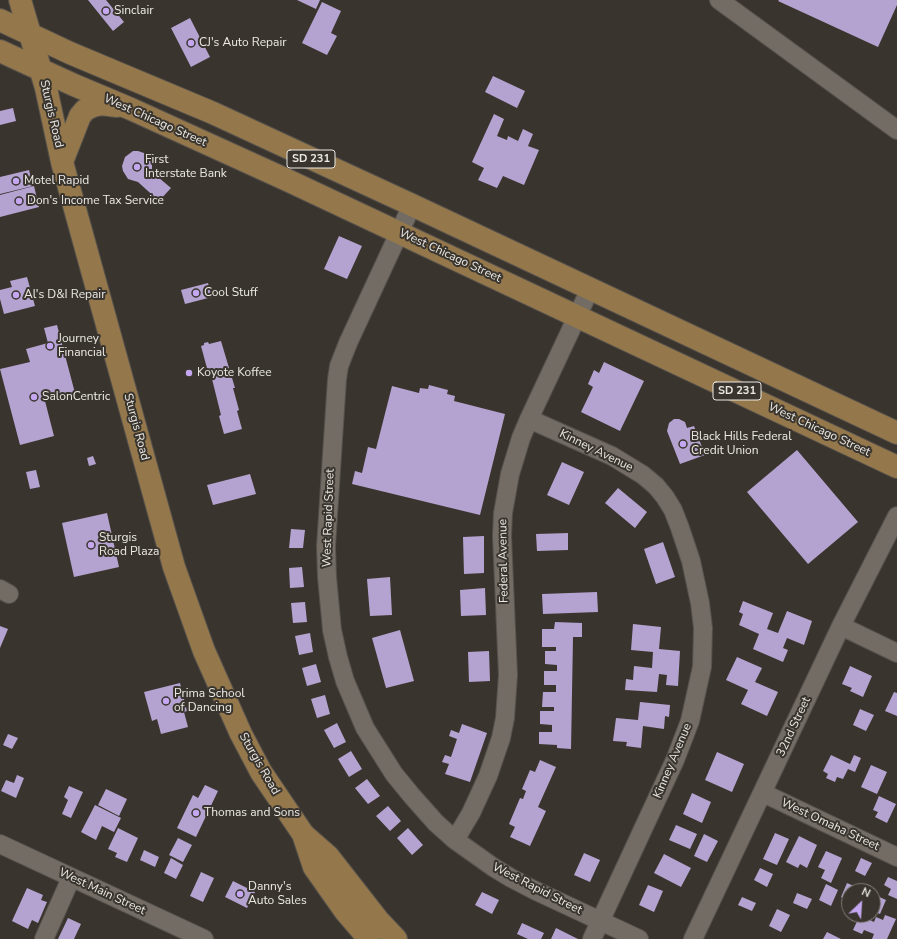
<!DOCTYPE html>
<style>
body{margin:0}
#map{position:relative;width:897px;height:939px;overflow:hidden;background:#39352e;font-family:"Nunito Sans",sans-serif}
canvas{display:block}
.north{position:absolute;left:841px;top:883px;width:40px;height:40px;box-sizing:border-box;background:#39352e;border:1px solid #817d77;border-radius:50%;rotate:25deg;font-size:11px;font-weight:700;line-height:16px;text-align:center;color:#ece9e5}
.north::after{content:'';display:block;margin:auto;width:14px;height:18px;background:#c5a7f1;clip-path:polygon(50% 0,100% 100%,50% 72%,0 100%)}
</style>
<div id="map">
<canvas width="897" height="939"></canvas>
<div class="north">N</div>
</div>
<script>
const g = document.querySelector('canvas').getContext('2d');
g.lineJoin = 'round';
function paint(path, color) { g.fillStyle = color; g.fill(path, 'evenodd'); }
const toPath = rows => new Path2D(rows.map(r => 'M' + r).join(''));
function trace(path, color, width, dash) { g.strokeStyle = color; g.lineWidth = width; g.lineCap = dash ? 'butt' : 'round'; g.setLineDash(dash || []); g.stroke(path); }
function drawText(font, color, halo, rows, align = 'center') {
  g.font = font + ' "Nunito Sans",sans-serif'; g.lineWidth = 4; g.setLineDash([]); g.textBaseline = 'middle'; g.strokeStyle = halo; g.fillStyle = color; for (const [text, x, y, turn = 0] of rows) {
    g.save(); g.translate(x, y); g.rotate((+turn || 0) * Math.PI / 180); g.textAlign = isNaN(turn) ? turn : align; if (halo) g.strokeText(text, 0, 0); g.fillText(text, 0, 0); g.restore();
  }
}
paint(toPath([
 [88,0,106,0,124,22,113,31],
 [297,0,320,0,316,9],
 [779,0,897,0,897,5,878,47,778,1],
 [322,2,341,11,331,33,337,36,327,55,302,43],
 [190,18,210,57,191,67,171,28],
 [493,76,525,91,517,108,485,92],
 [13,108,16,121,0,125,0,111],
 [494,114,504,119,497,136,507,140,508,136,518,141,523,129,533,134,528,146,539,150,524,185,503,176,497,188,478,180,484,168,472,162],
 [133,151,138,151,147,154,152,162,152,172,171,188,159,201,138,182,128,179,123,171,122,166,125,157],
 [29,170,33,186,0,194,0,177],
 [34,186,39,207,0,217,0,195],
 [339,236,362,246,347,279,324,269],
 [27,277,35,306,4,314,0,299,0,290,12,287,10,281],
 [208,283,212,297,185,304,181,290],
 [57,325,75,393,45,401,54,436,20,445,0,369,30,362,26,349,48,343,44,328],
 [221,341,235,388,233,388,239,410,237,411,242,429,224,434,219,416,221,415,210,371,208,372,201,346,204,345,204,343,208,342,209,344],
 [604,362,644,381,620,431,581,412,593,387,588,384,594,370,599,373],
 [429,385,448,390,447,394,455,396,454,401,505,414,480,515,352,484,355,471,362,473,368,447,376,449,392,386,419,393,420,388,428,389],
 [674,419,679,419,685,422,687,428,694,426,705,455,680,464,667,431,669,423],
 [797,450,858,522,808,564,747,492],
 [93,456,96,464,89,466,87,458],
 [562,462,584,472,569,505,547,495],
 [36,470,40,487,30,489,26,472],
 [250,474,256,494,213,505,207,485],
 [618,488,647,512,635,528,605,503],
 [107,513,119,567,74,577,62,523],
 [291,529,305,530,303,548,289,548],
 [568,533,568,550,537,551,536,534],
 [484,536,484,573,464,574,463,537],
 [663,542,675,577,656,584,644,549],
 [302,567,304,587,290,588,289,568],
 [390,577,392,615,370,616,367,579],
 [485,588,486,615,461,616,460,590],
 [597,592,598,612,543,614,542,594],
 [743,601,773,613,767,629,778,633,787,611,812,621,804,645,787,638,783,648,788,650,783,662,753,649,759,634,739,625,743,614,739,612],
 [305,602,307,622,293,623,291,603],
 [555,622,582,623,582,637,573,637,571,749,557,748,557,745,539,744,539,732,552,732,552,725,540,724,540,711,554,711,554,707,542,707,543,692,556,692,556,685,544,685,544,671,557,671,557,665,545,664,545,651,556,651,556,647,542,647,542,629,554,629],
 [633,624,661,627,659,649,680,651,678,686,666,685,667,675,659,674,657,692,625,690,626,679,633,680,634,666,652,668,653,652,631,650],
 [0,626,8,629,0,648],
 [400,630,414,681,386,688,372,638],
 [310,633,313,652,299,655,295,636],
 [489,651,490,681,469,682,468,652],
 [737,657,762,668,755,682,778,692,767,716,741,704,748,690,726,680],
 [316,664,321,682,307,686,302,668],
 [850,666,872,676,863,697,850,691,852,688,842,684],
 [180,683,187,711,184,712,188,727,161,734,157,719,152,721,144,692],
 [894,692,897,693,897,716,885,711],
 [325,695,330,714,317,718,311,699],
 [640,702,670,705,669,717,665,716,664,729,643,726,641,748,626,746,627,742,613,741,616,718,638,720],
 [860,709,874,715,866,731,853,725],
 [337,723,346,742,334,748,324,730],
 [462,724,487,733,470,782,445,774,449,764,442,762,445,755,451,757,457,739,449,736,451,730,459,733],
 [8,734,18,738,12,749,3,745],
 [351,751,362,769,349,777,338,759],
 [717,752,744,764,732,792,705,780],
 [831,755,850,764,854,755,861,758,855,772,848,769,843,779,837,777,835,782,826,778,828,774,823,771],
 [540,760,556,767,538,807,546,811,530,846,510,837,515,827,509,824,520,798,523,799,526,791,522,789,530,770,535,772],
 [871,765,887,772,877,794,861,787],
 [17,775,24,778,16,798,1,791,6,780,14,783],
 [367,779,380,796,368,804,355,788],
 [205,785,218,791,196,837,177,828,193,795,198,798],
 [69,786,83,792,71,818,62,814,68,800,64,797],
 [106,789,127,799,119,816,98,805],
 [692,793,711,802,702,823,683,814],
 [879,796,896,804,887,823,875,817,878,812,873,810],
 [95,805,121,818,114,832,102,826,96,840,81,832],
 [388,806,401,821,390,831,376,816],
 [676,825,697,834,690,849,669,840],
 [118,828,138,838,127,862,115,857,117,853,108,849],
 [408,828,423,845,412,855,397,838],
 [775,833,789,839,777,865,763,859],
 [704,834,718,841,707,862,694,856],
 [799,836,817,845,807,868,800,864,798,868,786,862],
 [178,838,192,845,183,862,169,855],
 [144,850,159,857,155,867,140,860],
 [826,851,842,858,831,883,821,878,825,870,818,867],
 [584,853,600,860,590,882,574,875],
 [664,854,691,868,681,887,654,873],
 [171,858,183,865,176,879,164,873],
 [861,858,872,863,865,876,855,871],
 [760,868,773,874,767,887,754,880],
 [201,872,214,878,203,902,190,896],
 [888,877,897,881,897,899,888,895,891,889,884,885],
 [233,881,255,892,247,908,225,897],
 [847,883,865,891,849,891,849,900,841,897],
 [826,884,838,890,831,906,819,900],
 [648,885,663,891,654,912,639,905],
 [27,888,43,895,41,900,47,902,38,923,32,920,28,929,12,921],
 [482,892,499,900,492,914,475,905],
 [797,893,812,899,807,909,793,903],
 [873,894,886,900,880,914,873,911],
 [742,897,756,903,752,911,738,905],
 [777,909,790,915,781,932,769,926],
 [860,915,870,915,868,919,874,922,876,917,883,920,885,915,896,919,887,939,872,939,874,934,864,930,862,934,853,930],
 [68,918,81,924,74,939,58,939],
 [522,923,544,933,541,939,528,939,517,934],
 [556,928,578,939,551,939],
 [827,932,841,939,823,939]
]), '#b4a3d0');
const minor = toPath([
 [719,0,897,130],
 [412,205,348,343,339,366,337,379,326,546,327,577,332,630,338,657,345,681,365,728,394,774,412,796,436,823,455,840,493,867,511,878,534,890,639,939],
 [529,419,612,456,643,475,656,486,665,497,673,510,680,528,691,561,700,603,703,628,702,667,690,721,675,760,592,939],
 [0,589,9,594],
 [841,626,897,653],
 [763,793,897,857],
 [455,840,471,813,488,776,501,738,505,718,508,675,502,536,503,513,510,474,521,438,529,419,590,289],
 [0,844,204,939],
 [44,939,71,878],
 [693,939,841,626,897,516]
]);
const major = toPath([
 [20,0,46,88,62,162,174,567,204,651,241,734,261,772,303,834,314,867,345,911,369,939],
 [0,20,70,53,213,113,412,205,897,433],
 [0,51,74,85,131,109,287,180,897,467],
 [62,162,80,116,85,110,93,106,101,104,117,106],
 [304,835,328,856,378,920,396,939]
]);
trace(minor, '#56514c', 20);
trace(major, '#56514c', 24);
trace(minor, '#726c65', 18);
trace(major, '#94774b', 22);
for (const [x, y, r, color] of [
 [106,11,4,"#c5a7f1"],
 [191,43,4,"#c5a7f1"],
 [137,167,4,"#c5a7f1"],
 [16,181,4,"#c5a7f1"],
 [19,201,4,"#c5a7f1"],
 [196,293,4,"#c5a7f1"],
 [16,295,4,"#c5a7f1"],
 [50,346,4,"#c5a7f1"],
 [189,373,4,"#c5a7f1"],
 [34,397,4,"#c5a7f1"],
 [683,444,4,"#c5a7f1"],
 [91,545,4,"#c5a7f1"],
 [166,701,4,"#c5a7f1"],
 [196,813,4,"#c5a7f1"],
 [240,894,4,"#c5a7f1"]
]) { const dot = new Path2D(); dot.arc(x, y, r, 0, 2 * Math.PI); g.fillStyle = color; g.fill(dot); trace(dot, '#39352e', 1.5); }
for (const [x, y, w] of [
 [311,159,48],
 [737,391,48]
]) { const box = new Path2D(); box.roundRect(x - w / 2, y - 9, w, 18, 3); g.fillStyle = '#39352e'; g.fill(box); trace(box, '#ece9e5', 1); }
drawText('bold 11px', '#ece9e5', null, [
 ["SD 231",311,159],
 ["SD 231",737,391]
]);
drawText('12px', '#ece9e5', '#39352e', [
 ["Sinclair",114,11],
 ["CJ's Auto Repair",199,43],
 ["First",145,160],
 ["Interstate Bank",145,174],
 ["Motel Rapid",24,181],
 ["Don's Income Tax Service",27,201],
 ["Cool Stuff",204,293],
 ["Al's D&I Repair",24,295],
 ["Journey",58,339],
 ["Financial",58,353],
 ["Koyote Koffee",197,373],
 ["SalonCentric",42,397],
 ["Black Hills Federal",691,437],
 ["Credit Union",691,451],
 ["Sturgis",99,538],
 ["Road Plaza",99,552],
 ["Prima School",174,694],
 ["of Dancing",174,708],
 ["Thomas and Sons",204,813],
 ["Danny's",248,887],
 ["Auto Sales",248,901]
], 'left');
drawText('12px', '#ece9e5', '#39352e', [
 ["Sturgis Road",51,114,77],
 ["West Chicago Street",155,121,24],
 ["West Chicago Street",450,256,25],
 ["Sturgis Road",136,427,75],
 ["West Chicago Street",819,430,25],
 ["Kinney Avenue",596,451,26],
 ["West Rapid Street",329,518,-88],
 ["Federal Avenue",504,561,-91],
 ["32nd Street",794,727,-65],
 ["Kinney Avenue",673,761,-67],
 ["Sturgis Road",259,764,60],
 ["West Omaha Street",830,825,25],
 ["West Rapid Street",537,889,27],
 ["West Main Street",102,892,25]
]);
</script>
